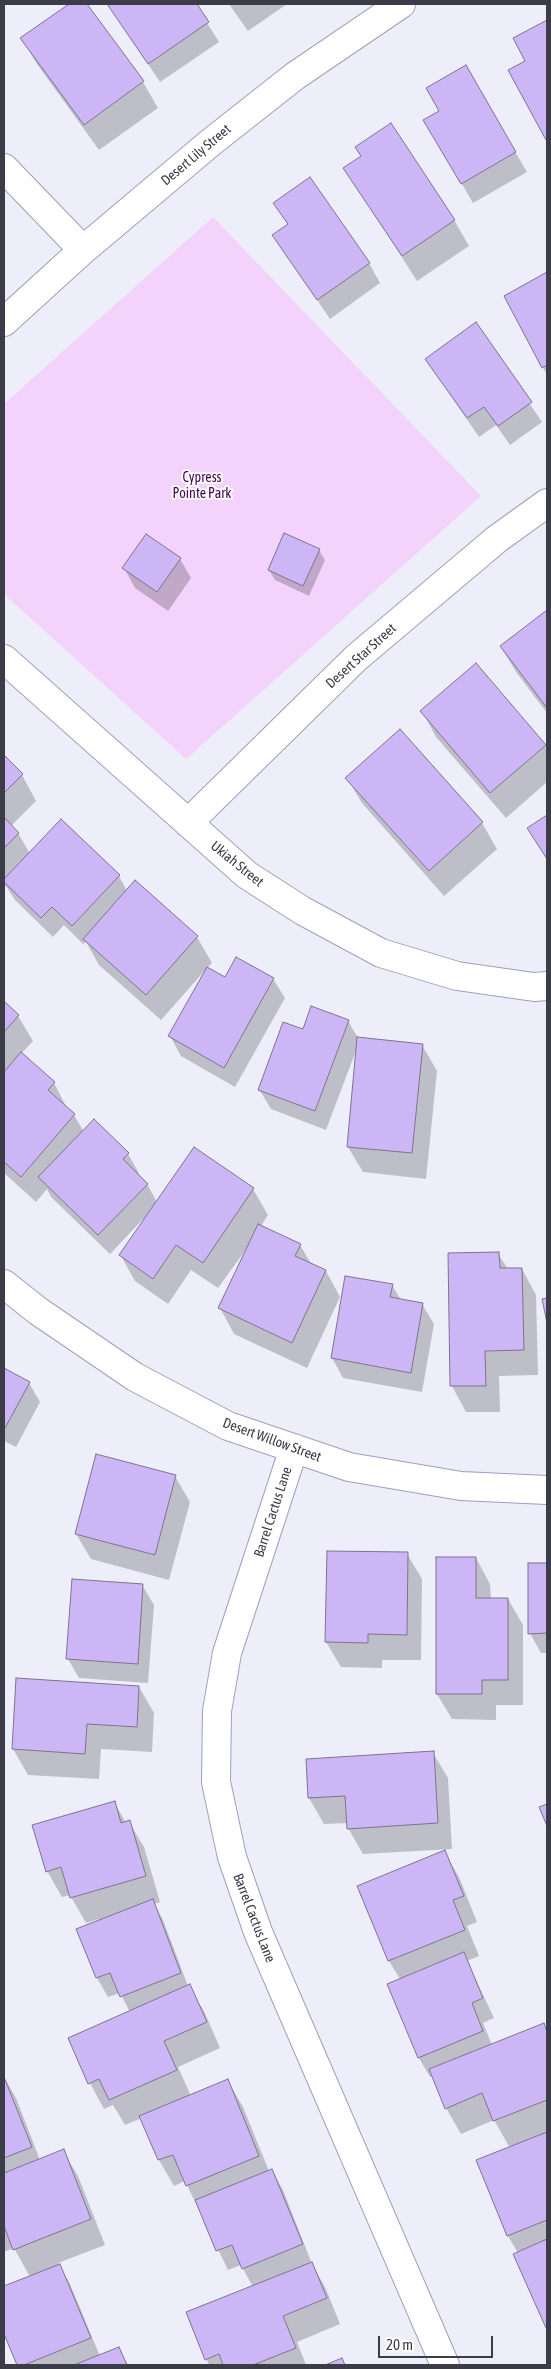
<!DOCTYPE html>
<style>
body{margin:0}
#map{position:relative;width:551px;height:2369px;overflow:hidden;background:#eeeefb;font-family:"Asap Condensed",sans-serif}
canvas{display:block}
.frame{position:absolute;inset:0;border:5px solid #3b3c48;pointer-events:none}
.scale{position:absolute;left:378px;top:2336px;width:115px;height:22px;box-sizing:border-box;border:2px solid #3b3c48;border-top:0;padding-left:6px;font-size:15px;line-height:18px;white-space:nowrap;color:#3b3c48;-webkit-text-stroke:4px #fff;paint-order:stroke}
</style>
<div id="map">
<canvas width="551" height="2369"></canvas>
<div class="frame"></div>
<div class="scale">20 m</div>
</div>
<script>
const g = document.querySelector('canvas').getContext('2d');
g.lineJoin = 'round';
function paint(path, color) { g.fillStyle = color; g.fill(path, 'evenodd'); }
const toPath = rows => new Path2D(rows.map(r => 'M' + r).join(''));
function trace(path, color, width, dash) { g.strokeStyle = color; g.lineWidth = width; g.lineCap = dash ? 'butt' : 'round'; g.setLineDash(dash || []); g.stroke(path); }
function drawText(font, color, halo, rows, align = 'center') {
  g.font = font + ' "Asap Condensed",sans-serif'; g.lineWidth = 4; g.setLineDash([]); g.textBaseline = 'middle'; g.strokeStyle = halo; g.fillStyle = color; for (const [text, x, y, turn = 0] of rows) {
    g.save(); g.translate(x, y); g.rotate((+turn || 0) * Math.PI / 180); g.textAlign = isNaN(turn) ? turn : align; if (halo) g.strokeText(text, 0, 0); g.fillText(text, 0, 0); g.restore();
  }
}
paint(toPath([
 [213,217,481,496,186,759,4,594,4,404]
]), '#f3d3fb');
paint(toPath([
 [71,4,86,4,143,82,158,108,99,150,37,64,22,39],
 [108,4,195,4,219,42,160,82],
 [229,4,287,4,248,31],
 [547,21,547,140,510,71,527,61,515,39],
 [465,67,527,172,473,203,425,120,441,112],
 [345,168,454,220,469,246,417,281],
 [275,203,369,263,380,283,330,319,274,236,288,225],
 [547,274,547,375,505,296],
 [476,324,542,422,510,445,496,425,479,437,426,359],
 [319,550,325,560,309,596,275,580,269,570],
 [180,559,191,578,168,611,135,588,124,568],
 [547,611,547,713,516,672,501,647],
 [422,711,545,746,547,750,547,782,506,818,436,737],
 [400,731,482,823,497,849,444,896,362,803,347,778],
 [4,757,22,775,36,801,11,826,18,833,30,854,61,821,119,876,127,891,197,937,212,963,207,968,225,979,273,979,285,998,235,1087,181,1056,170,1036,207,968,161,1020,99,965,86,942,83,944,64,925,53,937,15,900,6,886,4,888],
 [4,1003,18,1016,33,1041,21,1054,54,1083,68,1110,74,1115,84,1132,128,1154,139,1173,137,1175,147,1184,157,1202,194,1148,253,1189,268,1215,261,1226,300,1245,312,1265,326,1271,340,1297,307,1368,234,1334,220,1308,250,1244,218,1288,191,1270,168,1304,135,1281,121,1256,144,1218,110,1254,51,1197,47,1189,36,1202,4,1173],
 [348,1021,358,1038,422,1045,437,1071,426,1179,363,1172,348,1147,357,1048,326,1130,271,1109,259,1089,304,1031],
 [449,1254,498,1254,508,1269,522,1269,536,1295,538,1375,499,1376,500,1412,466,1412,452,1386],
 [392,1285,401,1300,422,1304,434,1324,422,1392,343,1378,332,1358],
 [4,1370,29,1383,40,1402,16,1447,4,1441],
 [175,1476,190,1502,169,1580,91,1559,76,1534],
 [407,1554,422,1579,421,1660,382,1660,382,1668,341,1667,326,1642],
 [476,1558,490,1584,491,1599,508,1599,523,1625,523,1705,496,1705,496,1720,452,1719,437,1694],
 [547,1564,547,1653,541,1653,530,1633,529,1565],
 [142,1585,154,1605,148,1683,79,1678,68,1659],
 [139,1687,154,1713,152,1752,101,1749,99,1779,28,1775,13,1749],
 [433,1753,448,1778,452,1849,363,1854,348,1828,348,1823,324,1824,309,1798,307,1760],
 [114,1802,126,1823,129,1822,144,1847,160,1902,154,1904,163,1920,188,1986,204,2011,220,2048,178,2067,191,2096,228,2081,243,2107,269,2171,272,2170,283,2190,312,2264,326,2289,340,2324,297,2342,306,2365,209,2365,188,2313,253,2287,241,2265,228,2270,185,2181,174,2186,159,2160,142,2118,125,2125,113,2105,104,2109,90,2083,130,2012,120,1993,108,1997,97,1978,78,1930,99,1921,99,1919,86,1923,70,1895,62,1897,47,1871],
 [444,1852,459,1877,477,1922,467,1926,479,1956,467,1961,494,2018,483,2023,492,2045,543,2025,547,2032,547,2328,515,2255,518,2253,508,2236,510,2148,494,2120,461,2134,446,2108,433,2076,430,2077,419,2058,388,1984,400,1979,389,1961,359,1886],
 [4,2077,16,2098,40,2160,63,2151,78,2176,105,2245,58,2263,70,2284,100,2356,119,2348,128,2365,18,2365,4,2330,4,2288,30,2277,14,2248,4,2252]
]), '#0003');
const building = toPath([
 [69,4,87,4,144,81,84,125,20,38,69,4],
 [107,4,197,4,209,22,148,64,107,4],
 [547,20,547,140,546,140,508,70,525,61,513,38,547,20],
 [466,65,516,152,461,184,423,120,439,111,426,88,466,65],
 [391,123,455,220,402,256,343,168,361,156,355,147,391,123],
 [310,177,370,263,317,300,272,235,288,224,273,203,310,177],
 [547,272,547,365,542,368,504,296,547,272],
 [476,322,532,402,498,426,484,407,467,418,425,359,476,322],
 [284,533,320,549,303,586,268,570,284,533],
 [146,534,181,558,157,592,122,568,146,534],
 [547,610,547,708,500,646,547,610],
 [476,663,546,745,490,793,420,711,476,663],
 [400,729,483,822,429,871,345,778,400,729],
 [4,755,23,774,4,793,4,755],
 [547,815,547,859,527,828,547,815],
 [4,817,19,833,4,848,4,817],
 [61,819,120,875,72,926,52,907,41,918,4,882,4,879,61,819],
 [135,880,198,936,146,995,83,939,135,880],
 [236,957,274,978,224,1068,168,1036,207,967,225,977,236,957],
 [4,1001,19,1015,4,1032,4,1001],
 [311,1006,349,1020,315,1111,258,1090,283,1022,303,1029,311,1006],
 [357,1037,423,1044,412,1153,347,1147,357,1037],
 [21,1052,55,1082,48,1090,75,1114,21,1177,4,1162,4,1072,21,1052],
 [94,1119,129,1153,123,1159,148,1184,98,1235,38,1177,94,1119],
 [194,1147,254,1188,203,1263,176,1245,153,1279,119,1255,194,1147],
 [258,1224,301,1244,295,1256,326,1270,292,1343,218,1308,258,1224],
 [499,1252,500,1268,522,1268,524,1350,485,1351,486,1386,450,1386,448,1253,499,1252],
 [345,1276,393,1284,390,1297,423,1303,411,1373,331,1358,345,1276],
 [547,1298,547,1323,542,1299,547,1298],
 [4,1368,30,1382,5,1428,4,1428,4,1368],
 [96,1454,176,1475,155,1555,75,1534,96,1454],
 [327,1551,408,1552,407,1635,368,1634,368,1643,325,1642,327,1551],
 [436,1557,476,1557,476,1598,508,1598,508,1680,482,1680,482,1694,436,1694,436,1557],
 [528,1563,547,1563,547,1633,528,1634,528,1563],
 [72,1579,143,1584,138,1664,66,1659,72,1579],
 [16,1678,139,1686,137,1727,87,1724,85,1754,12,1749,16,1678],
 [434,1751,438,1823,347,1829,345,1796,308,1798,306,1759,434,1751],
 [115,1801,121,1823,130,1820,146,1876,70,1898,61,1867,46,1872,32,1825,115,1801],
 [547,1804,547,1826,539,1807,547,1804],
 [445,1850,464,1896,453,1900,465,1930,388,1961,357,1886,445,1850],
 [153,1899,181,1973,120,1997,110,1973,96,1978,76,1929,153,1899],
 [464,1952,483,1998,472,2003,483,2031,418,2058,387,1984,464,1952],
 [190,1984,207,2022,164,2041,177,2070,109,2100,99,2079,88,2084,68,2038,190,1984],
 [544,2023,547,2032,547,2100,493,2121,482,2093,445,2109,429,2069,544,2023],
 [4,2077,32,2147,4,2158,4,2077],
 [228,2079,259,2156,186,2186,173,2155,158,2160,139,2116,228,2079],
 [547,2132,547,2220,507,2236,476,2160,547,2132],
 [64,2149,91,2219,13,2250,4,2226,4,2173,64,2149],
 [272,2169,303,2244,242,2269,232,2245,216,2251,195,2200,272,2169],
 [547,2239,547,2327,546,2328,513,2254,547,2239],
 [312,2262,327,2298,283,2316,296,2348,253,2365,223,2365,219,2354,205,2360,186,2312,312,2262],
 [60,2264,91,2338,24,2365,17,2365,4,2334,4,2286,60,2264],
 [119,2347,127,2365,74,2365,119,2347],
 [342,2358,345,2365,325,2365,342,2358]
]);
paint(building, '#cdb6f5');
trace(building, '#7d738e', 1);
const street = toPath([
 [4,168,83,250],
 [4,322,83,250,210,143,295,76,401,4],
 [4,659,247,875,303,911,381,953,457,976,534,987,547,986],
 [188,823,356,658,497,539,547,503],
 [4,1284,38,1311,135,1377,228,1426,349,1467,461,1486,547,1490],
 [294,1448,227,1653,217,1711,216,1782,232,1857,258,1932,445,2365]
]);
trace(street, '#9ea0bc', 30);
trace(street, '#fff', 28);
drawText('14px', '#3b3c48', '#fff', [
 ["Desert Lily Street",196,155,-40],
 ["Desert Star Street",361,656,-42],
 ["Ukiah Street",237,864,39],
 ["Desert Willow Street",272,1440,20],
 ["Barrel Cactus Lane",273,1512,-72],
 ["Barrel Cactus Lane",254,1918,69]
]);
drawText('14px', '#480056', '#fff', [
 ["Cypress",202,478],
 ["Pointe Park",202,494]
]);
</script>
